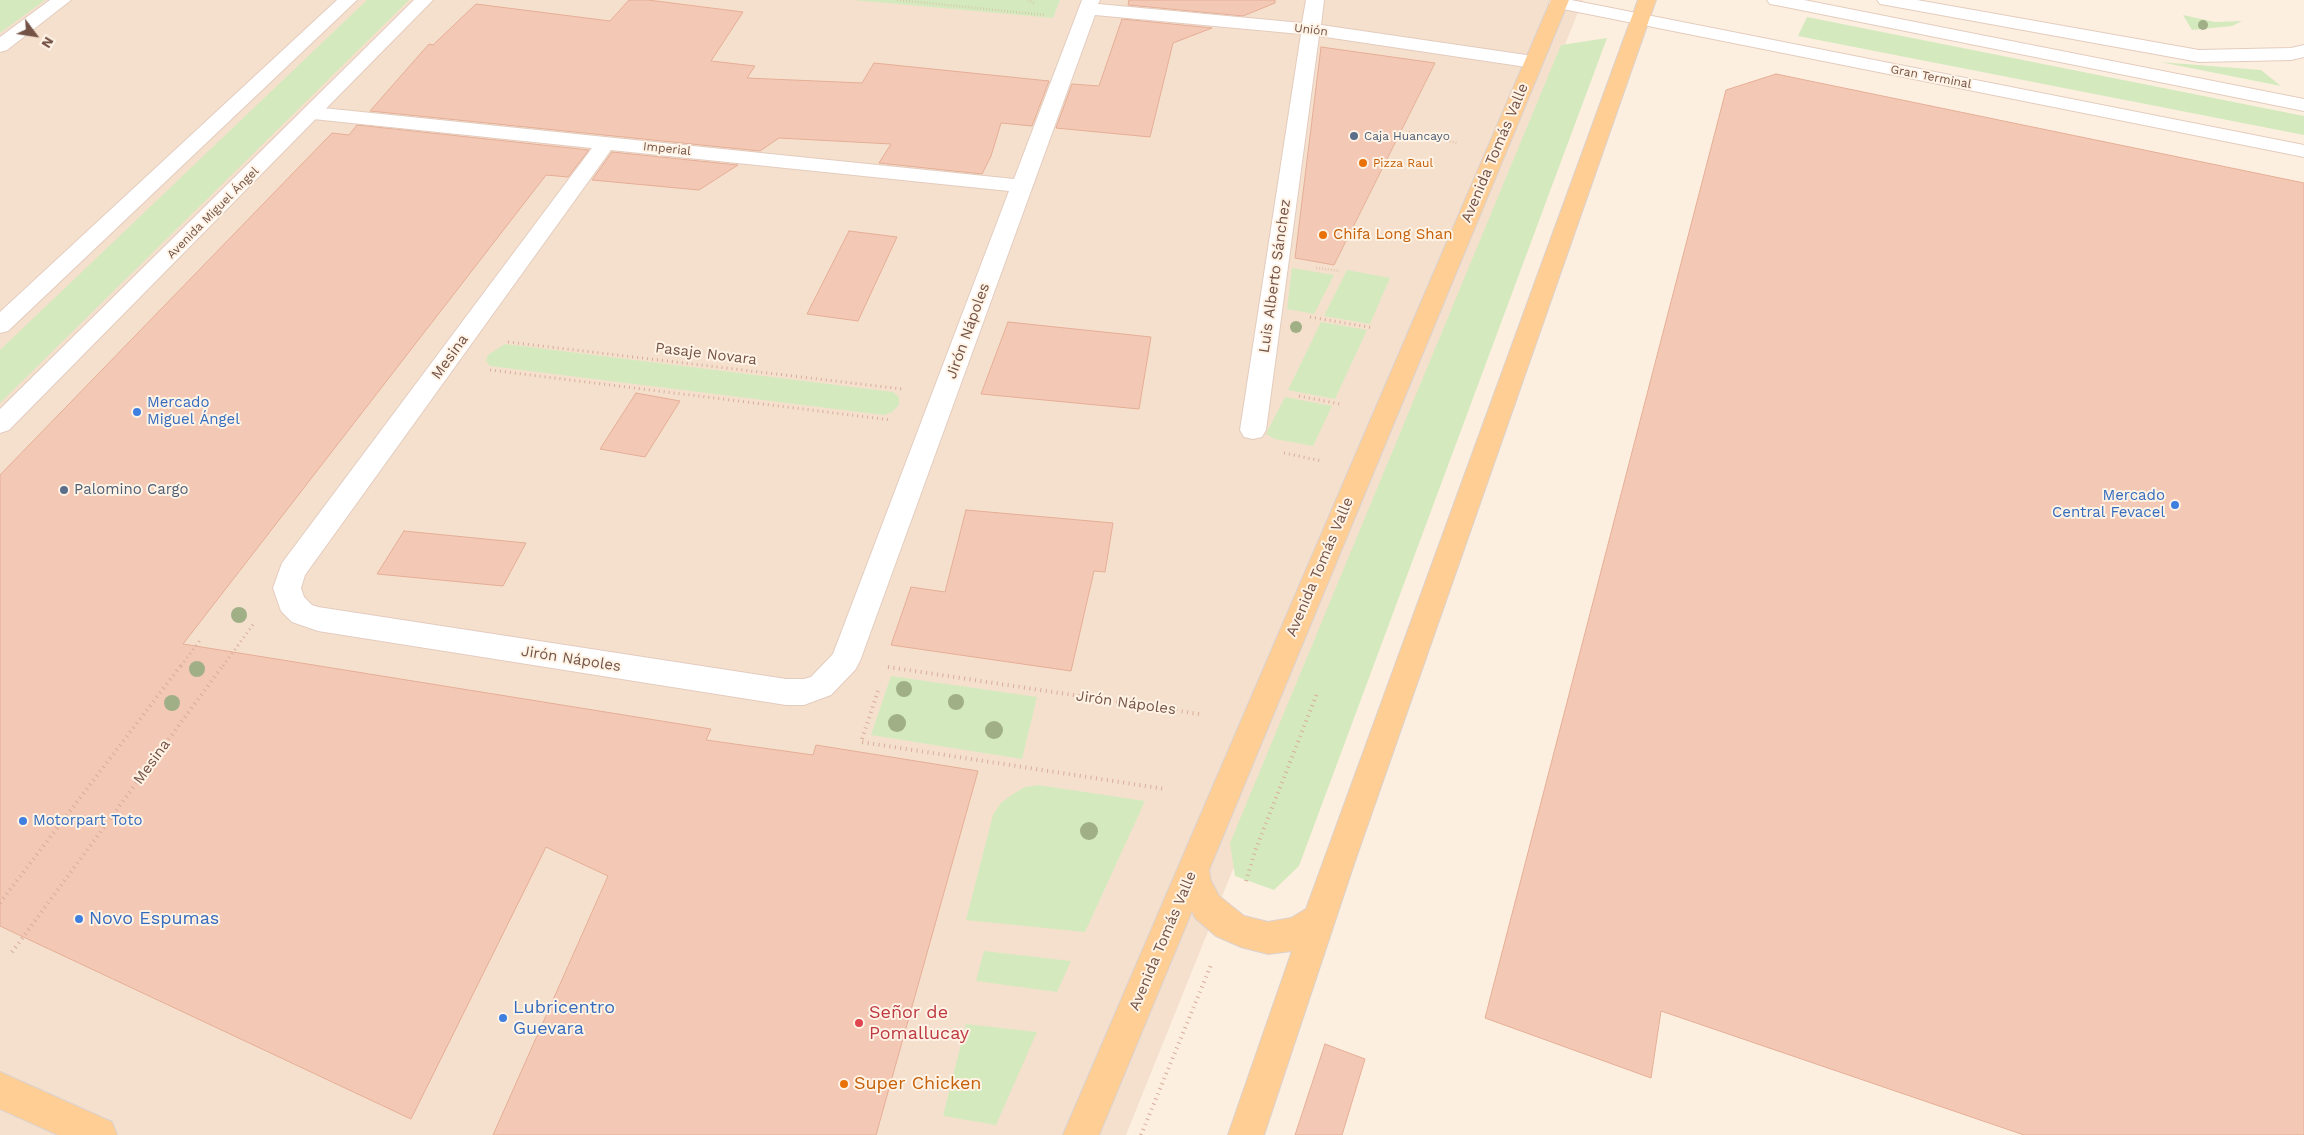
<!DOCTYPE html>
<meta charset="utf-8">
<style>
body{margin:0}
#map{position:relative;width:2304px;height:1135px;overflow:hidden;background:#fdefe0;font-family:"Work Sans",sans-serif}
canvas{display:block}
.north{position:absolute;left:10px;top:10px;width:50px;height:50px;-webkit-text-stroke:4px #fff3e6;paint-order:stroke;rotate:121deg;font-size:14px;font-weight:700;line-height:20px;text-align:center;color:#745346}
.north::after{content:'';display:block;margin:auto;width:18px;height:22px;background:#745346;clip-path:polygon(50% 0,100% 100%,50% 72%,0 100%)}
</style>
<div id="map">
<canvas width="2304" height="1135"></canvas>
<div class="north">N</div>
</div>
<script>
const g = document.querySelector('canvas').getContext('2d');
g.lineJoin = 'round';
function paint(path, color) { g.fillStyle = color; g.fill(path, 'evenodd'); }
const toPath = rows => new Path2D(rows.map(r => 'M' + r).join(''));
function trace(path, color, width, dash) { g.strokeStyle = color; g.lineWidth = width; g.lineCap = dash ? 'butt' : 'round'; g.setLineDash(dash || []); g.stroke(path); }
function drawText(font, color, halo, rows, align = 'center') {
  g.font = font + ' "Work Sans",sans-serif'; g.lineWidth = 4; g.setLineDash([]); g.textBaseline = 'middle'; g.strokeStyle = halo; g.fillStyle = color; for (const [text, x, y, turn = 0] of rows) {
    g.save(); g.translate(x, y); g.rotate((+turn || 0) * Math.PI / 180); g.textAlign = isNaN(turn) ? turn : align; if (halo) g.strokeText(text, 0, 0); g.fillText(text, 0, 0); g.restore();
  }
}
paint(toPath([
 [0,0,1583,0,1126,1135,0,1135]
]), '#f5e0ce');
paint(toPath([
 [0,0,45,0,0,33],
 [367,0,409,0,0,403,0,350],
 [853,0,1060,0,1053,18],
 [2183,15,2215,22,2242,21,2232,26,2192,30],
 [1807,17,2304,116,2304,135,1798,36],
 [1607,38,1299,866,1274,890,1235,876,1230,843,1561,45],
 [2160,62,2261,70,2281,86],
 [1292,268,1334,275,1314,314,1287,309],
 [1347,270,1390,278,1370,324,1324,316],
 [1321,322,1367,330,1335,399,1288,390],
 [505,344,893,392,899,397,899,405,892,412,884,415,490,366,486,361,488,355],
 [1285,397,1332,406,1313,446,1275,439,1266,434],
 [891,676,1037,697,1022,759,871,735],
 [1038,785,1145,801,1085,932,966,920,993,815,1001,803,1013,794,1025,787],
 [984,951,1071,961,1057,992,976,981],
 [966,1024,1037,1032,996,1125,943,1116]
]), '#d4eabe');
const building = toPath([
 [629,0,648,0,743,12,711,61,755,66,747,78,862,83,874,63,1049,81,1032,126,1001,123,991,156,982,174,879,163,891,144,779,138,760,151,370,111,429,44,433,45,476,4,610,21,629,0],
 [1129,0,1275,0,1275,3,1243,16,1128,5,1129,0],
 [1122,19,1212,28,1173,43,1150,137,1056,128,1072,84,1099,86,1122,19],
 [1321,47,1435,63,1334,265,1295,258,1321,47],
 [1776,74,2304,183,2304,1135,2024,1135,1661,1011,1651,1078,1485,1018,1726,90,1776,74],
 [357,125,589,150,568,177,546,175,183,644,711,729,706,740,813,755,816,745,978,771,876,1135,493,1135,608,876,546,847,411,1119,0,926,0,475,332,133,349,135,357,125],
 [612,152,738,165,699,190,592,180,612,152],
 [849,231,897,237,858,321,807,314,849,231],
 [1008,322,1151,337,1139,409,981,394,1008,322],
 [636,393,680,401,645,457,600,449,636,393],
 [966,510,1113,523,1105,572,1094,571,1071,671,891,645,911,587,945,592,966,510],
 [404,531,526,543,503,586,377,574,404,531],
 [1325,1044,1365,1059,1342,1135,1295,1135,1325,1044]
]);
paint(building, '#f3c9b6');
trace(building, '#e6ae96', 1);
const service = toPath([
 [1551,0,1571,0,2304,145,2304,157,1558,8,1552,7,1549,3,1551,0],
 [1767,0,1804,0,2304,99,2304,111,1776,5,1770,4,1767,0],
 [1877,0,1917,0,2199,50,2291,48,2304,45,2304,57,2291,60,2199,62,1886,5,1880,4,1877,0]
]);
const minor = toPath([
 [50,0,71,0,7,50,0,52,0,37,50,0],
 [1082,0,1100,0,1098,4,1302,23,1306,0,1324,0,1321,25,1533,56,1540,58,1543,62,1540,66,1533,68,1319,36,1266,430,1262,437,1253,439,1244,437,1240,430,1301,34,1095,15,860,661,855,670,831,695,804,705,786,705,318,631,292,622,281,611,273,588,282,563,592,148,313,119,306,117,303,113,306,109,313,107,1014,179,1082,0],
 [611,150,1009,191,833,654,811,677,804,679,786,679,318,607,312,605,304,597,301,588,305,575,611,150]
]);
const tertiary = toPath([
 [337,0,357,0,8,331,0,333,0,312,337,0],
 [414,0,433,0,9,430,0,433,0,409,414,0]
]);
const primary = toPath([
 [1551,0,1569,0,1209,870,1211,881,1219,896,1244,916,1268,922,1291,918,1306,909,1638,0,1656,0,1355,861,1264,1135,1228,1135,1292,951,1268,954,1241,947,1216,936,1195,918,1192,911,1099,1135,1063,1135,1551,0],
 [0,1072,112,1122,117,1135,58,1135,0,1109,0,1072]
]);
trace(service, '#e3ccbe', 2);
trace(minor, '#e3ccbe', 2);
trace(tertiary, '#e3ccbe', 2);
trace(primary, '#dbd2cf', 2);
trace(toPath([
 [897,0,1045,15],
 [1028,0,1034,3],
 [1409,132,1457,143],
 [1316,268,1340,271]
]), '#d8ad9a', 2.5, [0.5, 2.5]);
trace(toPath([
 [1310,317,1374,328],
 [508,342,902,389],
 [490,370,891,420],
 [1299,396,1340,404],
 [1284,453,1322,461],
 [181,666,201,639],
 [223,666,255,622]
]), '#d8ad9a', 3, [1, 4]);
trace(toPath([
 [888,667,1199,714],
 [878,691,861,742,1165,789],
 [1246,881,1255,851,1318,691],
 [0,903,182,664],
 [12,952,224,664],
 [1141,1135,1211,965]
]), '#d8ad9a', 4, [1, 4.5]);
paint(service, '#fff');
paint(minor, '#fff');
paint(tertiary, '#fff');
paint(primary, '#fece95');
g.fillStyle = '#a1af87';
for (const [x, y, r] of [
 [2203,25,5],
 [1296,327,6],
 [239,615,8],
 [197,669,8],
 [904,689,8],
 [956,702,8],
 [172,703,8],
 [897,723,9],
 [994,730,9],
 [1089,831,9]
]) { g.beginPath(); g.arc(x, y, r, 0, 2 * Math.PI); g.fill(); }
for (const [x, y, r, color] of [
 [1354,136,5,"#5c6f8a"],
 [1363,163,5,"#e8710a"],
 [1323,235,5,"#e8710a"],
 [137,412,5,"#3f7fe0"],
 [64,490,5,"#5c6f8a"],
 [2175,505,5,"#3f7fe0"],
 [23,821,5,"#3f7fe0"],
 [79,919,5,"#3f7fe0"],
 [503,1018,5,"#3f7fe0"],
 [859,1023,5,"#e0444e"],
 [844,1084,5,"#e8710a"]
]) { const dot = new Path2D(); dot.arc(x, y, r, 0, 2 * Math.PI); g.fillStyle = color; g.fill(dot); trace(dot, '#fff3e6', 2); }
drawText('12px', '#745346', '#fff3e6', [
 ["Unión",1311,30,7],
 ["Gran Terminal",1931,77,11],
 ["Imperial",667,149,6],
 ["Avenida Miguel Ángel",213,213,-45]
]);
drawText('12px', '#4e5e75', '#fff3e6', [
 ["Caja Huancayo",1364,136]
], 'left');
drawText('12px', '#c56008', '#fff3e6', [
 ["Pizza Raul",1373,163]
], 'left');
drawText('15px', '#745346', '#fff3e6', [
 ["Avenida Tomás Valle",1495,153,-67],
 ["Luis Alberto Sánchez",1275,276,-82],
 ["Jirón Nápoles",968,331,-70],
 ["Pasaje Novara",706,354,7],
 ["Mesina",450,357,-54],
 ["Avenida Tomás Valle",1320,567,-67],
 ["Jirón Nápoles",571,659,9],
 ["Jirón Nápoles",1126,703,8],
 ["Mesina",152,762,-54],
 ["Avenida Tomás Valle",1163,941,-67]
]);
drawText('15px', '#c56008', '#fff3e6', [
 ["Chifa Long Shan",1333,235]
], 'left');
drawText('15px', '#366cbe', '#fff3e6', [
 ["Mercado",147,403],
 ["Miguel Ángel",147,420],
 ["Mercado",2165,496,"right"],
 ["Central Fevacel",2165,513,"right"],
 ["Motorpart Toto",33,821]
], 'left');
drawText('15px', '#4e5e75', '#fff3e6', [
 ["Palomino Cargo",74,490]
], 'left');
drawText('18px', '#366cbe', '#fff3e6', [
 ["Novo Espumas",89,919],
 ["Lubricentro",513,1008],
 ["Guevara",513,1029]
], 'left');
drawText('18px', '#be3a42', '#fff3e6', [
 ["Señor de",869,1013],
 ["Pomallucay",869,1034]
], 'left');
drawText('18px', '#c56008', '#fff3e6', [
 ["Super Chicken",854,1084]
], 'left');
</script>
